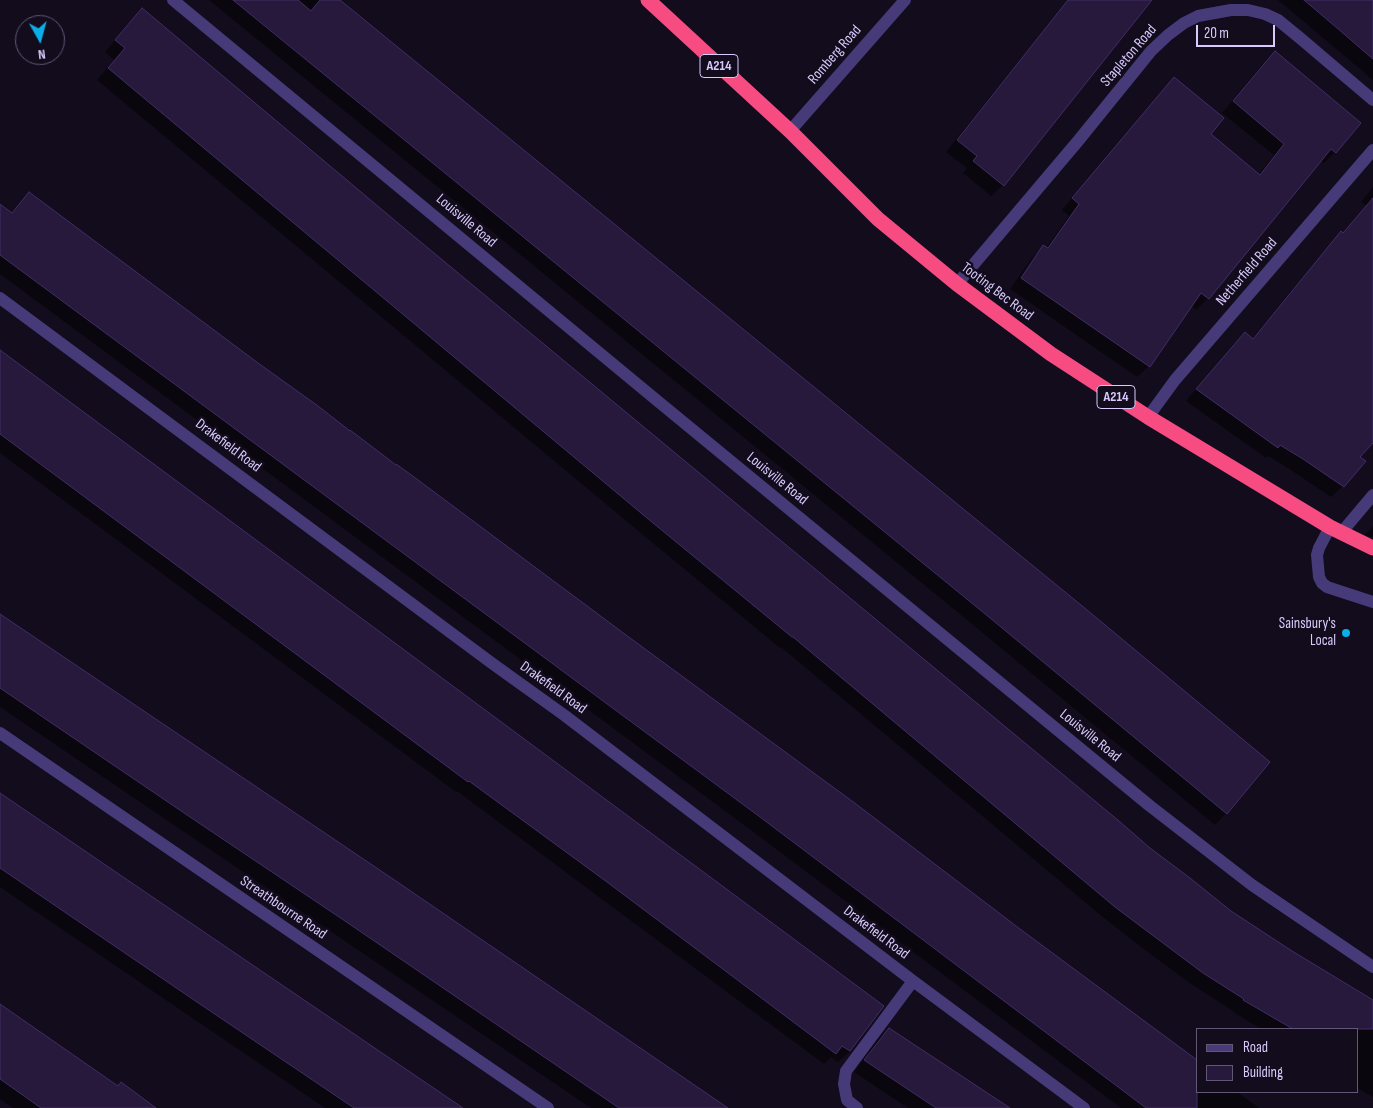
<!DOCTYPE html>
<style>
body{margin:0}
#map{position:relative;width:1373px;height:1108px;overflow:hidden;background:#120c1c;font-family:"Sofia Sans Condensed",sans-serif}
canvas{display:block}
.legend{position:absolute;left:1196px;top:1028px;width:162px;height:65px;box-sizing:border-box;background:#120c1c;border:1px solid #615876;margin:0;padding:6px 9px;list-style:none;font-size:15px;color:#d8cafc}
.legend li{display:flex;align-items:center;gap:10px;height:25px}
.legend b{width:25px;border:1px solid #615876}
.north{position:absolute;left:15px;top:15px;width:50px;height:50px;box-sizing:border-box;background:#120c1c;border:1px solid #615876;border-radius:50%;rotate:173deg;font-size:14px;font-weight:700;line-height:20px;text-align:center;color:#d8cafc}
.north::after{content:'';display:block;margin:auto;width:18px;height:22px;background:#0baee7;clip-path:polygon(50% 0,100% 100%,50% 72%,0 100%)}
.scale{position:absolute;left:1196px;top:25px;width:79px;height:22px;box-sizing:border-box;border:2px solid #d8cafc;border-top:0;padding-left:6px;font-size:15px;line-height:18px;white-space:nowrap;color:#d8cafc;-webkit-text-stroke:4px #120c1c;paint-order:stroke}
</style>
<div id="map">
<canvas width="1373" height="1108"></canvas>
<ul class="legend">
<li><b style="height:6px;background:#463a79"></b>Road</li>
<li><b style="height:14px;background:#26193c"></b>Building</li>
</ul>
<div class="north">N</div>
<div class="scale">20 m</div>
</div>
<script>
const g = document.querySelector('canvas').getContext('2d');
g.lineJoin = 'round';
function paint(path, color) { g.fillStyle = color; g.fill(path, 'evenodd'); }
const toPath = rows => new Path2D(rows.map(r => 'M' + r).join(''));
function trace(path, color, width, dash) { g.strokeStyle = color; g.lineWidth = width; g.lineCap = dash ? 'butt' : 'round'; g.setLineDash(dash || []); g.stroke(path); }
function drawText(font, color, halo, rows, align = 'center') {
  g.font = font + ' "Sofia Sans Condensed",sans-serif'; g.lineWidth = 5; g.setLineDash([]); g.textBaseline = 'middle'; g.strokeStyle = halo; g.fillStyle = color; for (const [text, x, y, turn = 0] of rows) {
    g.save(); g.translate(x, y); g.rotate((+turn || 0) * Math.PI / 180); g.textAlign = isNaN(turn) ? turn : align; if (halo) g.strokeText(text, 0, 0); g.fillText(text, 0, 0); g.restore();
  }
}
paint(toPath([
 [209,0,338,0,1268,762,1226,813,1215,825,972,624],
 [1068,0,1151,0,1003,185,991,196,963,173,967,168,946,152],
 [1278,0,1373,0,1373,80],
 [142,10,1149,849,1230,912,1272,939,1373,1001,1373,1097,1357,1088,1357,1029,1261,1029,1233,1012,1233,1011,1191,984,1145,950,1104,918,781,647,780,648,636,529,97,80,114,60,105,52,131,21],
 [1275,53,1335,152,1324,163,1320,160,1208,298,1196,310,1191,305,1149,366,1137,377,1010,289,1032,258,1043,246,1046,248,1069,216,1062,210,1163,90,1174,78,1209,135,1258,175,1274,155,1222,113,1263,64],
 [1373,187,1373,441,1358,457,1343,486,1331,497,1291,470,1268,456,1266,458,1186,401,1233,345,1245,334,1251,340,1330,244,1341,232,1343,234,1366,206,1361,202],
 [29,193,1197,1092,1237,1092,1259,1108,1121,1108,748,828,0,274,0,211,11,213],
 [0,351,850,1051,838,1062,831,1057,824,1064,595,894,457,791,456,792,0,453],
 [1373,526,1373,537,1365,535],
 [0,615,727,1108,591,1108,0,707],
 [0,794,461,1108,325,1108,182,1011,0,887],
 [0,1006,117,1088,154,1108,13,1108,0,1099],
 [889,1029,983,1108,908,1108,854,1072,877,1040]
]), '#0007');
const building = toPath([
 [233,0,298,0,311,11,320,0,340,0,1081,605,1270,762,1227,814,984,613,233,0],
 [1068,0,1152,0,1004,186,973,161,977,156,957,140,1068,0],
 [1304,0,1373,0,1373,59,1337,28,1304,0],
 [142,8,405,229,1119,821,1150,848,1190,878,1231,911,1292,951,1373,1000,1373,1029,1293,1029,1243,1000,1244,999,1203,973,1115,907,793,637,792,637,647,518,108,68,125,48,115,40,142,8],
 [1275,51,1361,123,1336,153,1331,149,1209,299,1201,293,1150,367,1021,278,1043,245,1048,248,1079,204,1072,198,1174,77,1224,118,1211,134,1260,175,1284,144,1233,101,1275,51],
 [29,192,258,363,318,406,350,431,350,430,396,465,396,464,410,474,626,635,856,804,1020,929,1197,1060,1197,1108,1146,1108,760,817,0,255,0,204,12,213,29,192],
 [1373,198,1373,443,1360,457,1366,461,1344,487,1303,459,1280,445,1278,448,1196,389,1245,332,1253,339,1341,231,1343,233,1373,198],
 [0,350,884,1006,850,1051,842,1046,836,1054,607,882,469,781,468,782,0,434,0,350],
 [0,614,393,879,728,1108,619,1108,345,921,190,817,0,688,0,614],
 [0,793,126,879,463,1108,354,1108,194,1000,0,868,0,793],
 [0,1004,118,1086,121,1082,156,1108,41,1108,0,1079,0,1004],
 [889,1028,939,1061,1010,1108,936,1108,864,1060,889,1028]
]);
paint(building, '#26193c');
trace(building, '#422d67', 1);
trace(toPath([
 [173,0,654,398,1150,806,1252,885,1373,967],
 [790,131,905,0],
 [957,284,1078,141,1151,51,1168,35,1184,23,1198,16,1231,10,1248,10,1265,14,1278,20,1300,38,1373,100],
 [0,298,493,664,564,715,913,981,1084,1108],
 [1148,417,1175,380,1373,150],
 [1330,527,1319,548,1317,555,1319,577,1322,583,1327,587,1373,602],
 [1341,533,1373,495],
 [0,733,548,1108],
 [857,1108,847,1100,844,1084,846,1071,913,981]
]), '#463a79', 12);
trace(toPath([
 [648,0,790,131,878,219,957,284,1051,354,1148,417,1330,527,1373,548]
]), '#f64c82', 15);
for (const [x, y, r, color] of [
 [1346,633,5,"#0baee7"]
]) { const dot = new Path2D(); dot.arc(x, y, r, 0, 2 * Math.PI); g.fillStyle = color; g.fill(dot); trace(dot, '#120c1c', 2); }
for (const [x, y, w] of [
 [719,66,38],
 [1116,397,38]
]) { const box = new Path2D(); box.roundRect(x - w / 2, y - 11.5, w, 23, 4); g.fillStyle = '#120c1c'; g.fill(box); trace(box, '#d8cafc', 1); }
drawText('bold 14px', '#d8cafc', null, [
 ["A214",719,66],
 ["A214",1116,397]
]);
drawText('15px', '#d8cafc', '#120c1c', [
 ["Romberg Road",835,55,-49],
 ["Stapleton Road",1129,56,-49],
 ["Louisville Road",466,221,40],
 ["Netherfield Road",1247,272,-49],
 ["Tooting Bec Road",997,292,37],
 ["Drakefield Road",228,446,37],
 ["Louisville Road",777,479,39],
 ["Drakefield Road",553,688,36],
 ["Louisville Road",1090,736,39],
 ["Streathbourne Road",283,908,34],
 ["Drakefield Road",876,933,37]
]);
drawText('15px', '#d8cafc', '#120c1c', [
 ["Sainsbury's",1336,624],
 ["Local",1336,641]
], 'right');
</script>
